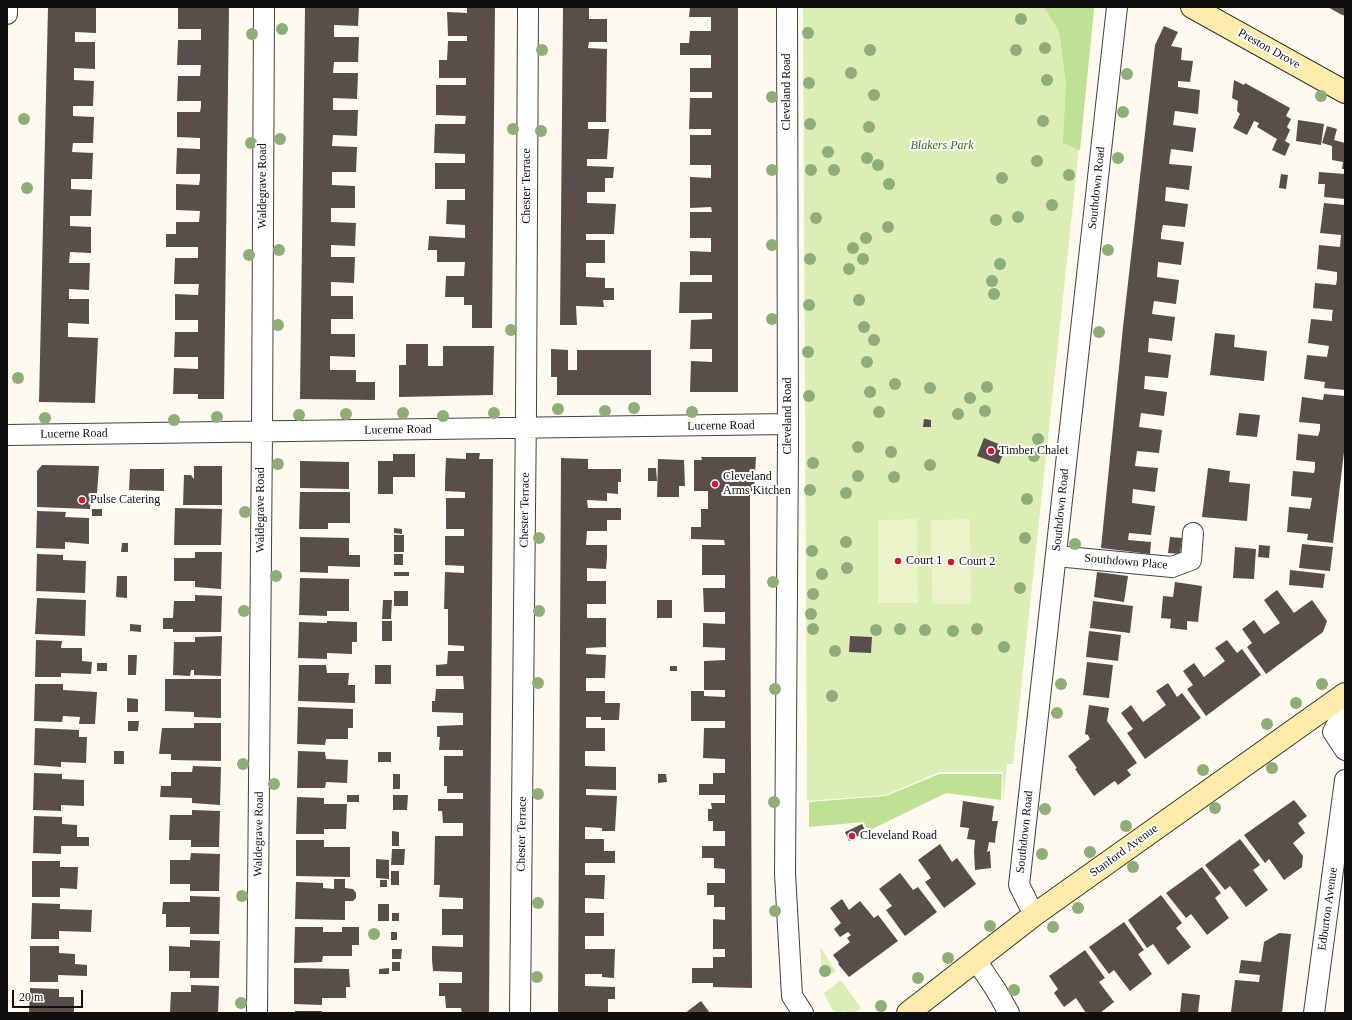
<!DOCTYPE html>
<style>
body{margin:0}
#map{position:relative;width:1352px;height:1020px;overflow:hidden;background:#fffaf0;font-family:"Times New Roman",serif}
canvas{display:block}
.frame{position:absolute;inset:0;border:8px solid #0f0f0f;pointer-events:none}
.scale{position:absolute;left:12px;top:990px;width:71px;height:18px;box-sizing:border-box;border:2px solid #0f0f0f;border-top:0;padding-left:5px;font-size:12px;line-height:14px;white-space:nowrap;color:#0f0f0f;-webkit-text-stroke:3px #fff;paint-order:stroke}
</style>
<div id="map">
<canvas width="1352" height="1020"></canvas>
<div class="frame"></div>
<div class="scale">20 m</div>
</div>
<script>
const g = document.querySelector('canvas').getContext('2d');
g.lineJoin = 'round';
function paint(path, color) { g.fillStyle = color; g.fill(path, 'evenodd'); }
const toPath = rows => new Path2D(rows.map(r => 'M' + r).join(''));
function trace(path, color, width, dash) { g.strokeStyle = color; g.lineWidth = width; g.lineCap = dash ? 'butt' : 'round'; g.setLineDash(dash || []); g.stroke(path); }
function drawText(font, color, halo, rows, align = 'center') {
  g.font = font + ' "Times New Roman",serif'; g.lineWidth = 4; g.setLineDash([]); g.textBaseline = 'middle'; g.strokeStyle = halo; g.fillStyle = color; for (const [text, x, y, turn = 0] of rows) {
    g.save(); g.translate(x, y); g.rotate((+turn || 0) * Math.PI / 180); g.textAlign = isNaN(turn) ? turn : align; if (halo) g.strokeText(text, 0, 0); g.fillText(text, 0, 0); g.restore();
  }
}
paint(toPath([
 [803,7,1094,7,1094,9,1013,764,1007,764,1003,802,1003,772,939,772,886,795,807,801],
 [820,946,836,972,822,978],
 [841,980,861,1008,855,1013,844,1011,841,1013,836,1013,832,1009,824,993]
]), '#daeeb5');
paint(toPath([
 [1044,7,1094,7,1094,9,1080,150,1063,143,1066,82,1059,31],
 [939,774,1002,774,1001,800,946,793,868,831,864,822,809,827,809,802,886,796]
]), '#bfe193');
paint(toPath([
 [917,519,918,603,878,603,878,520],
 [970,519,971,604,932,604,931,520]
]), '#eaf4c8');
paint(toPath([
 [48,7,96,7,96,33,75,32,75,42,95,42,95,69,74,68,74,80,94,81,93,106,73,106,73,116,94,117,93,143,73,143,72,152,93,153,92,179,71,179,71,189,92,190,91,216,70,216,70,226,91,227,91,253,70,252,69,263,90,263,89,290,69,289,69,299,89,299,89,324,68,323,68,337,98,338,95,403,39,402],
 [178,7,229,7,224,399,198,399,198,394,173,394,174,368,198,369,198,357,174,357,175,332,198,332,198,320,175,320,175,294,198,295,199,284,174,284,175,258,198,258,198,247,166,247,166,234,176,234,176,222,199,222,200,211,176,210,176,184,199,185,200,179,200,174,176,174,177,148,200,149,200,138,177,137,177,112,200,112,201,106,201,101,177,101,178,76,200,76,201,65,177,65,178,40,201,40,201,29,178,29],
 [305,7,359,7,358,26,334,25,334,37,359,37,358,62,334,62,333,73,358,73,357,99,333,98,333,110,358,110,357,136,333,135,332,146,357,147,356,172,332,172,332,185,355,186,355,208,331,208,331,222,356,223,355,246,331,245,331,257,355,257,354,283,331,282,331,296,353,296,353,319,331,319,331,334,355,334,355,357,330,356,330,370,356,370,356,382,375,382,375,400,300,399],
 [467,7,495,7,492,328,472,328,472,305,464,305,464,297,445,297,446,276,464,276,465,262,437,262,437,250,428,250,429,236,465,238,465,225,446,224,447,200,465,200,465,189,435,189,435,163,465,163,465,154,434,153,435,124,465,124,466,116,436,115,436,85,466,85,466,78,439,78,439,60,447,60,448,41,467,41,467,36,448,36,447,12,467,13],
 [563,7,589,7,589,19,607,19,607,42,589,42,588,48,607,49,606,122,588,122,588,129,609,129,607,159,587,159,587,166,614,167,613,178,605,178,605,192,587,192,587,203,616,204,614,234,586,234,586,240,605,240,605,263,586,263,586,277,605,278,605,288,614,288,614,300,603,300,604,307,576,306,577,325,560,325],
 [690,7,738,7,738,392,690,392,691,361,712,362,712,349,690,349,691,320,712,319,712,313,679,313,680,282,712,282,712,275,690,275,690,251,711,252,711,238,690,238,690,212,712,212,711,207,690,208,690,177,711,178,711,165,690,165,690,135,711,135,711,129,689,129,690,98,712,98,712,92,690,92,690,68,711,68,711,55,680,55,680,43,689,43,690,31,711,31,711,17,689,17],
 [1328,7,1345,7,1345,16,1340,14],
 [1164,26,1178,32,1171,46,1182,48,1181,60,1193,61,1190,82,1178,81,1178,87,1200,90,1198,114,1175,111,1173,125,1196,128,1193,152,1171,149,1169,164,1192,166,1189,190,1166,187,1165,201,1188,204,1185,227,1163,225,1161,234,1161,239,1184,242,1181,265,1158,262,1157,277,1179,280,1176,304,1154,301,1152,314,1175,317,1172,341,1149,338,1148,352,1171,355,1168,378,1145,376,1144,389,1167,392,1164,416,1141,413,1139,427,1162,430,1159,453,1137,451,1135,466,1158,468,1155,492,1133,489,1132,503,1155,506,1151,535,1129,533,1128,540,1151,542,1150,554,1101,548,1123,327,1155,45],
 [1234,80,1244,85,1245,83,1290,108,1286,116,1291,119,1287,127,1290,130,1285,141,1290,144,1285,156,1272,150,1277,139,1257,127,1259,123,1254,121,1247,135,1233,128,1240,114,1237,111,1238,101,1232,98],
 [1298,120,1324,124,1321,145,1296,141],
 [1327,126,1337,129,1334,140,1345,143,1345,169,1342,169,1343,162,1332,160,1332,146,1322,143],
 [1319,172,1345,174,1345,199,1324,197,1325,184,1318,184],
 [1281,174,1288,175,1286,189,1279,188],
 [1324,203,1345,205,1345,390,1324,388,1325,382,1304,379,1307,355,1327,357,1329,346,1308,343,1311,319,1332,321,1332,315,1333,310,1313,308,1315,283,1336,285,1337,279,1337,272,1317,269,1319,245,1340,247,1341,235,1320,233],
 [1215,333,1235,335,1234,347,1267,351,1264,381,1210,375],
 [406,344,428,344,428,366,443,366,443,346,494,346,493,395,399,397,399,365,406,365],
 [551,349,568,350,568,370,577,370,577,350,651,350,651,395,557,395,557,377,551,377],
 [1324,394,1345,396,1345,444,1333,543,1307,540,1308,534,1287,532,1289,507,1310,509,1312,498,1291,496,1293,471,1314,473,1315,468,1315,462,1296,460,1298,434,1318,436,1320,430,1320,424,1299,422,1302,397,1323,400],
 [1239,413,1260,415,1257,437,1236,435],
 [924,419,931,420,931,427,923,427],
 [984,438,1006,447,999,464,977,456],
 [466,453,480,453,479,459,493,459,489,1013,462,1013,461,1008,446,1008,445,996,439,996,439,983,462,983,462,972,433,971,432,960,432,946,463,947,463,935,442,935,442,909,463,909,463,898,439,897,440,885,434,885,435,836,463,836,463,823,443,823,442,811,438,811,438,799,463,799,463,793,447,793,447,786,444,786,444,756,463,756,463,750,439,750,440,737,437,737,437,726,463,725,463,713,432,712,432,701,435,701,436,689,464,689,463,676,436,676,436,665,447,664,448,651,464,651,464,646,448,645,448,609,444,609,445,572,464,573,464,566,445,565,445,536,464,536,464,529,446,529,446,498,465,498,465,492,445,491,445,480,446,458,466,459],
 [393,454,415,454,415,477,393,477,393,494,378,494,378,461,393,461],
 [701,457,756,457,754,491,750,491,750,527,752,988,713,987,713,983,692,983,692,968,713,968,713,957,725,957,725,949,713,949,713,919,725,920,725,907,714,907,714,895,707,895,707,883,725,883,725,869,714,868,714,858,702,858,702,846,725,846,725,831,713,831,713,821,708,821,708,809,712,809,711,803,725,803,725,795,699,795,699,784,713,784,713,773,725,773,725,759,703,758,704,728,725,728,725,721,691,721,691,691,704,691,704,696,725,697,725,690,704,690,704,661,725,660,725,648,703,647,703,623,725,624,725,612,704,612,703,588,725,588,725,575,702,575,702,545,725,545,724,540,691,539,691,527,701,527,701,509,708,509,708,491,694,491,694,460,702,460],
 [561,458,588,459,588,469,621,469,621,482,618,482,618,494,607,493,607,501,587,500,588,508,621,508,621,520,607,520,607,531,587,531,586,545,607,545,607,557,606,569,587,568,587,581,606,581,606,604,587,604,587,618,606,618,606,647,586,648,586,654,606,655,605,678,586,678,586,691,605,691,605,703,620,703,619,720,601,720,601,717,586,717,586,728,605,728,605,751,585,751,585,766,616,767,616,790,586,789,586,795,617,796,615,831,602,831,602,828,585,827,585,839,604,839,604,851,615,851,615,863,585,863,585,875,605,875,604,899,585,898,585,913,604,913,604,936,585,936,585,949,615,949,614,978,602,977,602,974,585,974,585,986,615,987,615,999,608,999,608,1013,558,1013],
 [658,459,684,460,685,486,679,486,679,497,657,497],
 [300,461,349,462,349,489,300,488],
 [42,465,99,466,97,493,91,493,90,509,37,507,37,471],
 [194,466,222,466,222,505,183,505,184,475,191,475,194,479],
 [648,468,656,468,657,481,648,481],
 [1208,468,1230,471,1229,482,1250,484,1247,521,1202,517],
 [130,469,164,469,164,491,129,490],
 [300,492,350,492,350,523,328,523,328,529,299,529],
 [175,508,222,509,221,545,174,545],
 [92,509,102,509,102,516,92,516],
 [37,511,66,512,65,517,89,518,89,544,65,542,65,549,36,548],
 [394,528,402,529,402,534,394,533],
 [394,535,404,535,404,552,394,552],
 [300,537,349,538,349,555,360,555,360,567,328,566,328,573,300,572],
 [1170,537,1182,538,1180,554,1168,553],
 [122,543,128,543,128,552,121,552],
 [1302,544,1333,547,1330,571,1299,568],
 [1259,545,1270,546,1269,558,1258,557],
 [1235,547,1256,549,1254,579,1233,578],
 [195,552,222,552,221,589,195,587,195,581,174,581,174,558,195,558],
 [37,554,63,555,63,560,86,561,85,593,36,591],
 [394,554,403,554,403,565,394,565],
 [1290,570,1325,574,1323,588,1289,585],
 [394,572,409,572,409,576,394,576],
 [1097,572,1128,576,1124,602,1094,597],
 [117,576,127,576,127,598,116,597],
 [300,578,349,579,349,611,327,611,327,616,299,615],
 [1175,582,1202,586,1198,622,1187,621,1187,630,1170,628,1171,619,1161,618,1163,596,1173,597],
 [1277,590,1294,613,1312,600,1327,621,1323,632,1266,674,1247,647,1252,643,1242,629,1254,620,1264,634,1280,623,1264,600],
 [394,591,408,591,408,606,394,606],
 [195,595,222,596,221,632,173,632,173,629,163,629,163,618,173,618,174,601,195,601],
 [37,598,86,600,85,636,35,634],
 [383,600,392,600,391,619,382,619],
 [657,600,672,600,672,618,657,618],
 [1093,601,1133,606,1130,633,1090,628],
 [327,621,357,622,357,642,352,642,352,654,327,653,327,659,298,658,299,622,327,623],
 [382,621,392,621,392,641,382,641],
 [130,624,141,625,141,632,130,631],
 [1089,631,1121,635,1118,661,1086,657],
 [222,636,221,676,194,675,194,670,191,670,190,676,173,675,174,642,195,642,195,637],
 [850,636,872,637,871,653,849,652],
 [36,640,62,641,61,648,82,648,82,661,92,662,91,674,61,673,61,677,35,677],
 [1227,640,1237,653,1242,649,1261,675,1206,716,1187,689,1193,685,1183,671,1194,663,1204,677,1225,661,1215,648],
 [128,655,137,655,136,675,128,675],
 [1087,662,1113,665,1109,698,1083,695],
 [97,663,107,663,107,671,97,671],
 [299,665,326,665,327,673,349,673,348,685,355,685,355,703,298,701],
 [375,665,391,665,391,684,375,684],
 [670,666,677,666,677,671,670,671],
 [165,679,221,679,221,718,194,717,194,712,165,711],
 [1168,683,1177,697,1182,693,1201,718,1145,759,1127,733,1133,729,1121,713,1131,705,1143,722,1166,705,1156,691],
 [35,684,63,684,63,690,97,692,95,724,79,724,80,717,63,716,62,722,34,721],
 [127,698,138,699,138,712,127,712],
 [1089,705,1109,708,1107,721,1137,763,1127,770,1131,775,1118,785,1115,781,1113,782,1094,796,1075,769,1077,768,1068,756,1090,739,1088,735,1085,734],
 [298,707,353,709,353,728,348,728,348,739,326,739,325,745,297,744],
 [128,721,139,721,138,731,128,731],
 [194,723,221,723,221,761,171,760,171,754,159,754,162,728,194,728],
 [35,728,79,730,79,737,87,737,86,763,61,762,61,767,34,765],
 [114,751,124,751,124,764,114,764],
 [298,751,325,752,326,759,348,760,347,783,326,782,325,788,297,788],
 [378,752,391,752,391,762,378,762],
 [193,766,221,767,220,805,192,803,192,798,160,797,161,786,171,786,171,772,192,772],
 [34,773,62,774,62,779,84,780,84,806,61,805,61,811,33,810],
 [393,774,400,774,400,789,393,789],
 [658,774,666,774,667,782,658,783],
 [347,795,359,795,359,802,347,802],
 [393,795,408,795,407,810,393,810],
 [297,797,324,798,324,804,347,804,346,829,324,829,324,834,296,834],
 [1294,800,1307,816,1298,823,1305,833,1293,843,1303,856,1302,867,1284,880,1269,859,1265,863,1244,835],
 [963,801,994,806,992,821,998,821,996,832,995,843,989,842,987,852,990,851,991,868,975,870,974,852,975,840,967,839,969,828,960,827],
 [192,810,220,811,219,847,191,847,191,840,169,840,170,815,192,815],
 [34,816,62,817,62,824,77,825,77,837,89,837,89,846,61,846,61,854,33,853],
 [862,824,866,832,849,841,845,832],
 [392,831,399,832,399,846,392,846],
 [1240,839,1260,865,1253,870,1268,890,1246,907,1230,886,1225,890,1205,865],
 [296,840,324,840,324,847,350,847,350,877,296,876],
 [940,844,952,862,957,858,976,884,944,908,925,882,931,878,918,860],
 [392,849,405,849,404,865,391,865],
 [191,853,220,854,219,891,190,891,190,884,170,884,170,860,190,860],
 [376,859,389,860,389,879,376,878],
 [32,861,60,861,60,867,78,867,77,889,60,888,60,897,32,897],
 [1202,867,1221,893,1215,898,1229,918,1207,935,1191,914,1186,918,1166,893],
 [391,871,399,871,399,885,391,885],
 [900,873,913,890,918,887,937,912,905,936,886,910,892,906,879,889],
 [334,879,345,879,345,888,353,889,356,893,356,898,353,901,345,901,345,920,295,919,296,882,323,883,323,888,334,889],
 [380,880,387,880,387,887,380,887],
 [1161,895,1182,923,1176,928,1191,947,1168,965,1153,944,1147,948,1128,920],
 [190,896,220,897,219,934,190,934,190,927,166,927,166,914,162,914,163,902,190,902],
 [842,899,849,910,860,901,874,918,878,915,898,941,849,977,838,964,839,963,833,955,850,942,847,938,851,935,848,932,840,937,834,929,841,923,830,908],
 [32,903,60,904,60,909,92,910,91,932,59,931,59,939,31,939],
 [378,904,389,904,389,921,378,921],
 [392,913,399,913,399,921,392,921],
 [1124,922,1144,950,1138,954,1152,974,1130,991,1114,970,1109,974,1089,947],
 [295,927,323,927,323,932,342,932,342,927,359,927,359,945,352,945,352,956,323,956,322,962,294,963],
 [391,932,397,932,397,940,391,940],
 [1279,933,1291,934,1282,1013,1231,1012,1235,980,1259,982,1260,975,1239,973,1241,960,1261,962,1264,942],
 [190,940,220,941,219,978,190,978,190,971,169,971,169,946,190,947],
 [30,946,59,946,59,953,75,954,75,964,87,965,87,976,58,975,58,982,30,982],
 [392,949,402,949,401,959,392,959],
 [1085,950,1105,978,1099,982,1114,1002,1100,1013,1086,1013,1076,998,1064,1007,1054,993,1058,989,1049,976],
 [392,962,400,962,400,971,392,971],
 [294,968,349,969,350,987,346,987,346,998,322,998,322,1005,294,1004],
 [389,968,389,974,379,974,379,969],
 [191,985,219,986,218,1013,170,1013,171,992,191,992],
 [30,988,59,989,59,997,74,997,74,1013,29,1013],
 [1182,993,1200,995,1198,1013,1180,1013],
 [701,1001,710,1013,685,1013],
 [295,1011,322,1011,322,1013,295,1013]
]), '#594e4a');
const street = toPath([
 [787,7,788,444,785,874,792,996,803,1013],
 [7,14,7,7],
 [7,435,788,424],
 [1056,556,1172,567,1191,560,1193,533],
 [1345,709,1333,732,1345,750],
 [1034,915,1019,885,1117,7],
 [976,960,996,990,1009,1013],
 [257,1013,262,432,264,7],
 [520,1013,526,409,528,7],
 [1314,1013,1345,780]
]);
const secondary = toPath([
 [1192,7,1345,92],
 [908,1013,1034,915,1345,694]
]);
trace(street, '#424242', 22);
trace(secondary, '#313131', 24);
trace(street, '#fff', 20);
trace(secondary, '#ffecab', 22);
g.fillStyle = '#8fad79';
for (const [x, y] of [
 [1021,19],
 [282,29],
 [808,33],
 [252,34],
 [1045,48],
 [542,50],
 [870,50],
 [1016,50],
 [851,73],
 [1127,74],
 [1047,80],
 [809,83],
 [874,95],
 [1321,96],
 [772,97],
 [1123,112],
 [24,119],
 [1043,121],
 [810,124],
 [869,127],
 [513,129],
 [541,131],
 [280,139],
 [251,143],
 [828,152],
 [867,158],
 [1118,158],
 [1037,161],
 [878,165],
 [772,170],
 [811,170],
 [834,170],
 [1069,175],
 [1002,178],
 [889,184],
 [27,188],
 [1052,205],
 [1018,217],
 [816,218],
 [996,220],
 [888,227],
 [866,238],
 [772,245],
 [853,248],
 [279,250],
 [1108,250],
 [249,255],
 [810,259],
 [863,259],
 [1000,264],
 [849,269],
 [992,281],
 [994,294],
 [859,300],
 [809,305],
 [772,319],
 [278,325],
 [864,327],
 [511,330],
 [1099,332],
 [874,340],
 [808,352],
 [867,362],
 [18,378],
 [895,384],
 [987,387],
 [930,388],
 [870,392],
 [809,396],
 [970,398],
 [634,408],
 [558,409],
 [605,411],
 [985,411],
 [692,412],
 [879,412],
 [403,413],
 [494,413],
 [346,414],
 [958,414],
 [299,415],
 [443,416],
 [217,417],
 [45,418],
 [174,420],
 [1038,439],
 [858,447],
 [891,452],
 [1034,456],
 [813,463],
 [278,464],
 [930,465],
 [858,476],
 [894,477],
 [810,490],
 [846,493],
 [1027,499],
 [245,512],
 [539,538],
 [1025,538],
 [846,542],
 [1075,544],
 [812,551],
 [847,568],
 [822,574],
 [276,576],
 [773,582],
 [1020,588],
 [813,594],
 [244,611],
 [539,611],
 [811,614],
 [813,629],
 [900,629],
 [977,629],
 [876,630],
 [925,630],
 [953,631],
 [1004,647],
 [835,651],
 [538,683],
 [1061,684],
 [1322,684],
 [775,689],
 [832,696],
 [1296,703],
 [1057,713],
 [1267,724],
 [243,764],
 [1272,768],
 [1203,770],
 [274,784],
 [538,794],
 [774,802],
 [1215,808],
 [1045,809],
 [1126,826],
 [1090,852],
 [1042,854],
 [1133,867],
 [242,896],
 [538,903],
 [1078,908],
 [775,911],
 [990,926],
 [1053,927],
 [374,934],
 [948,958],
 [825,971],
 [537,977],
 [918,978],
 [1014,990],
 [241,1003],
 [881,1006]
]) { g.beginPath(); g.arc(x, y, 6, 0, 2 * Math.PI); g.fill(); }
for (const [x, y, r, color] of [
 [991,451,4,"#ce1836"],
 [715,484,4,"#ce1836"],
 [82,500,4,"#ce1836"],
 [898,561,4,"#ce1836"],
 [951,562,4,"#ce1836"],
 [852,836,4,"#ce1836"]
]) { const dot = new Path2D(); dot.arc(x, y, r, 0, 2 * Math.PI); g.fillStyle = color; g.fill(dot); trace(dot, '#fff', 1.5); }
drawText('12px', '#0f0f0f', '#fff', [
 ["Preston Drove",1269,49,29],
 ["Cleveland Road",787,92,-90],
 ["Waldegrave Road",263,186,-90],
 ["Chester Terrace",527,186,-90],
 ["Southdown Road",1097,188,-84],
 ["Cleveland Road",788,416,-90],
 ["Lucerne Road",721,426,-1],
 ["Lucerne Road",398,430,-1],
 ["Lucerne Road",74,434,-1],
 ["Waldegrave Road",261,510,-90],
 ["Chester Terrace",525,510,-89],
 ["Southdown Road",1061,510,-84],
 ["Southdown Place",1126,562,5],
 ["Southdown Road",1025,832,-84],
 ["Waldegrave Road",259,834,-89],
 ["Chester Terrace",522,834,-89],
 ["Stanford Avenue",1124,851,-36],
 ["Edburton Avenue",1328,909,-82]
]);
drawText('italic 12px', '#346e17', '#fff', [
 ["Blakers Park",942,146]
]);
drawText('12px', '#0f0f0f', '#fff', [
 ["Timber Chalet",999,451],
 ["Cleveland",723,477],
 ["Arms Kitchen",723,491],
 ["Pulse Catering",90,500],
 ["Court 1",906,561],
 ["Court 2",959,562],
 ["Cleveland Road",860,836]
], 'left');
</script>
